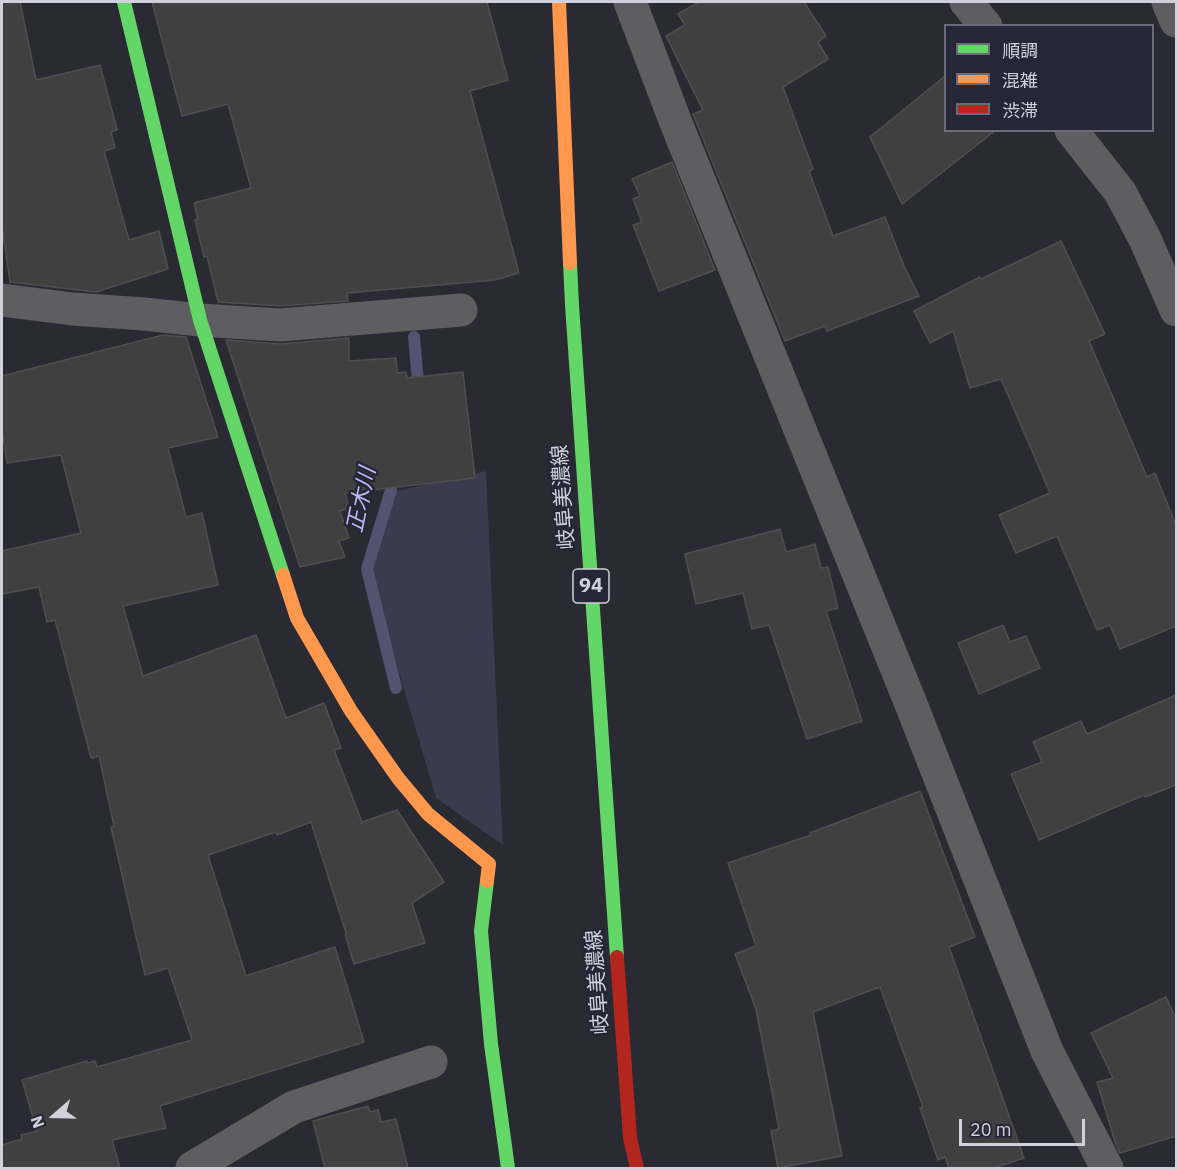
<!DOCTYPE html>
<meta charset="utf-8">
<style>
body{margin:0}
#map{position:relative;width:1178px;height:1170px;overflow:hidden;background:#2a2a32;font-family:"IBM Plex Sans","Noto Sans JP",sans-serif}
canvas{display:block}
.frame{position:absolute;inset:0;border:3px solid #d1d1dc;pointer-events:none}
.legend{position:absolute;left:944px;top:24px;width:210px;height:108px;box-sizing:border-box;background:#272636;border:2px solid #6b6a78;margin:0;padding:8px 10px;list-style:none;font-size:18px;color:#d1d1dc}
.legend li{display:flex;align-items:center;gap:12px;height:30px}
.legend b{width:30px;border:2px solid #6b6a78}
.north{position:absolute;left:24px;top:1086px;width:60px;height:60px;-webkit-text-stroke:4px #272636;paint-order:stroke;rotate:250deg;font-size:16px;font-weight:700;line-height:24px;text-align:center;color:#d1d1dc}
.north::after{content:'';display:block;margin:auto;width:21px;height:27px;background:#d1d1dc;clip-path:polygon(50% 0,100% 100%,50% 72%,0 100%)}
.scale{position:absolute;left:959px;top:1119px;width:126px;height:27px;box-sizing:border-box;border:3px solid #d1d1dc;border-top:0;padding-left:8px;font-size:18px;line-height:21px;white-space:nowrap;color:#d1d1dc;-webkit-text-stroke:4px #272636;paint-order:stroke}
</style>
<div id="map">
<canvas width="1178" height="1170"></canvas>
<div class="frame"></div>
<ul class="legend">
<li><b style="height:8px;background:#63d668"></b>順調</li>
<li><b style="height:8px;background:#ff974d"></b>混雑</li>
<li><b style="height:8px;background:#b3261e"></b>渋滞</li>
</ul>
<div class="north">N</div>
<div class="scale">20 m</div>
</div>
<script>
const g = document.querySelector('canvas').getContext('2d');
g.lineJoin = 'round';
function paint(path, color) { g.fillStyle = color; g.fill(path, 'evenodd'); }
const toPath = rows => new Path2D(rows.map(r => 'M' + r).join(''));
function trace(path, color, width, dash) { g.strokeStyle = color; g.lineWidth = width; g.lineCap = dash ? 'butt' : 'round'; g.setLineDash(dash || []); g.stroke(path); }
function drawText(font, color, halo, rows, align = 'center') {
  g.font = font + ' "IBM Plex Sans","Noto Sans JP",sans-serif'; g.lineWidth = 5; g.setLineDash([]); g.textBaseline = 'middle'; g.strokeStyle = halo; g.fillStyle = color; for (const [text, x, y, turn = 0] of rows) {
    g.save(); g.translate(x, y); g.rotate((+turn || 0) * Math.PI / 180); g.textAlign = isNaN(turn) ? turn : align; if (halo) g.strokeText(text, 0, 0); g.fillText(text, 0, 0); g.restore();
  }
}
paint(toPath([
 [486,471,503,845,436,798,369,570,393,492]
]), '#3b3a4e');
trace(toPath([
 [414,337,419,393],
 [391,473,391,490,367,569,396,688]
]), '#545271', 12);
const building = toPath([
 [2,2,20,2,36,80,100,65,117,130,111,132,115,148,104,151,129,240,159,231,168,269,96,292,10,282,2,226,2,2],
 [152,2,487,2,508,80,470,91,519,273,495,280,347,293,348,301,280,306,218,302,207,256,204,257,195,220,198,219,194,203,251,188,228,104,182,116,152,2],
 [699,2,804,2,826,36,818,42,828,59,783,87,813,169,809,171,833,236,885,217,904,266,919,296,827,331,825,326,785,341,693,114,703,110,666,36,685,25,678,14,699,2],
 [945,76,945,130,996,130,902,204,870,137,945,76],
 [672,162,715,270,659,291,633,225,642,222,633,199,640,196,632,179,672,162],
 [1061,241,1105,334,1089,341,1147,477,1155,473,1176,525,1176,626,1120,649,1110,625,1097,630,1057,536,1016,553,999,515,1050,493,1001,379,970,388,953,331,930,343,914,311,980,277,981,279,1061,241],
 [163,335,186,337,218,437,168,448,186,517,202,513,218,585,123,606,143,676,256,635,286,718,324,703,341,748,334,750,362,822,397,810,444,882,412,903,425,943,354,964,345,934,346,933,311,822,277,835,276,832,208,855,246,976,335,947,364,1042,160,1106,166,1128,112,1140,120,1168,2,1168,2,1145,22,1139,21,1135,37,1131,22,1080,87,1061,88,1063,95,1061,97,1067,192,1040,168,968,145,975,111,827,114,826,99,756,91,758,55,620,47,622,39,587,2,594,2,551,81,533,61,455,7,463,2,428,2,376,163,335],
 [349,338,349,361,396,358,397,373,406,372,407,378,463,372,475,478,345,493,349,508,340,511,349,538,339,541,345,557,300,567,226,340,281,344,349,338],
 [780,529,786,552,815,544,821,568,828,567,838,608,826,611,862,721,807,739,769,625,752,629,743,593,696,604,685,554,780,529],
 [1003,625,1010,642,1026,636,1040,668,979,694,958,643,1003,625],
 [1176,695,1176,785,1145,797,1144,795,1039,840,1011,774,1042,762,1033,742,1081,721,1087,734,1176,695],
 [920,791,975,937,949,947,1024,1158,994,1168,949,1168,945,1157,938,1160,920,1108,923,1107,880,987,813,1012,842,1156,778,1168,771,1131,779,1129,756,1009,735,954,756,946,728,863,811,835,810,833,920,791],
 [1166,997,1176,1019,1176,1136,1120,1153,1116,1145,1097,1082,1113,1078,1091,1033,1166,997],
 [368,1106,370,1112,378,1110,381,1122,396,1119,408,1168,325,1168,313,1121,368,1106]
]);
paint(building, '#414041');
trace(building, '#4f4f4f', 1.5);
trace(toPath([
 [630,2,676,123,911,704,1047,1051,1107,1168],
 [966,2,986,26],
 [1168,2,1176,21],
 [1071,130,1120,192,1145,239,1176,310],
 [2,300,73,309,144,314,200,320,280,325,461,310],
 [192,1168,294,1107,431,1062]
]), '#5e5e61', 33);
trace(toPath([
 [124,2,200,320,283,575],
 [570,263,572,305,617,957],
 [487,881,481,931,491,1044,508,1168]
]), '#63d668', 14);
trace(toPath([
 [559,2,570,263],
 [283,575,297,618,351,711,398,778,428,814,489,864,487,881]
]), '#ff974d', 14);
trace(toPath([
 [617,957,630,1138,637,1168]
]), '#b3261e', 14);
for (const [x, y, w] of [
 [591,586,36]
]) { const box = new Path2D(); box.roundRect(x - w / 2, y - 17, w, 34, 4.5); g.fillStyle = '#272636'; g.fill(box); trace(box, '#d1d1dc', 1.5); }
drawText('bold 20px', '#d1d1dc', null, [
 ["94",591,586]
]);
drawText('21px', '#d1d1dc', '#272636', [
 ["岐阜美濃線",564,497,-94],
 ["岐阜美濃線",598,982,-94]
]);
drawText('italic 22px', '#bdb9f4', '#272636', [
 ["正木川",362,500,-78]
]);
</script>
